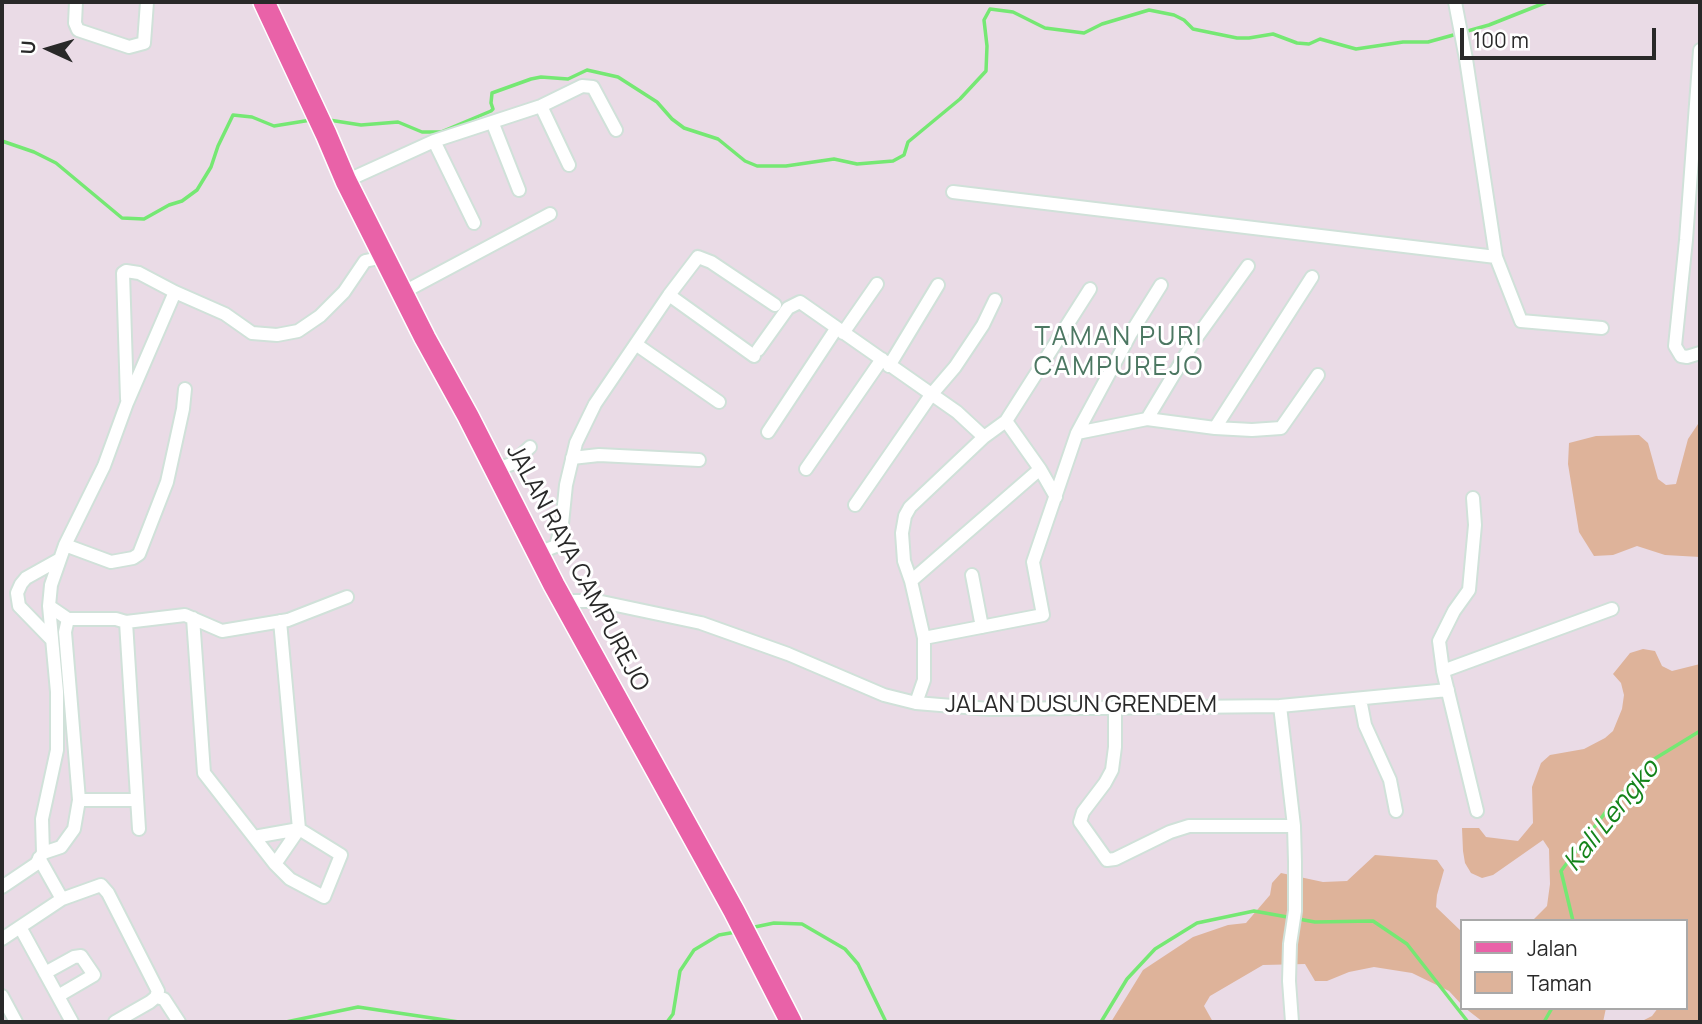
<!DOCTYPE html>
<style>
body{margin:0}
#map{position:relative;width:1702px;height:1024px;overflow:hidden;background:#eadbe6;font-family:Manrope,sans-serif}
canvas{display:block}
.frame{position:absolute;inset:0;border:4px solid #292929;pointer-events:none}
.legend{position:absolute;left:1460px;top:919px;width:228px;height:91px;box-sizing:border-box;background:#fff;border:2px solid #a9a9a9;margin:0;padding:9px 12px;list-style:none;font-size:21px;color:#292929}
.legend li{display:flex;align-items:center;gap:14px;height:35px}
.legend b{width:35px;border:2px solid #a9a9a9}
.north{position:absolute;left:14px;top:14px;width:70px;height:70px;-webkit-text-stroke:5px #fff;paint-order:stroke;rotate:274deg;font-size:19px;font-weight:700;line-height:28px;text-align:center;color:#292929}
.north::after{content:'';display:block;margin:auto;width:24px;height:32px;background:#292929;clip-path:polygon(50% 0,100% 100%,50% 72%,0 100%)}
.scale{position:absolute;left:1460px;top:28px;width:196px;height:32px;box-sizing:border-box;border:4px solid #292929;border-top:0;padding-left:9px;font-size:21px;line-height:24px;white-space:nowrap;color:#292929;-webkit-text-stroke:5px #fff;paint-order:stroke}
</style>
<div id="map">
<canvas width="1702" height="1024"></canvas>
<div class="frame"></div>
<ul class="legend">
<li><b style="height:9px;background:#e962a8"></b>Jalan</li>
<li><b style="height:19px;background:#deb39a"></b>Taman</li>
</ul>
<div class="north">U</div>
<div class="scale">100 m</div>
</div>
<script>
const g = document.querySelector('canvas').getContext('2d');
g.lineJoin = 'round';
function paint(path, color) { g.fillStyle = color; g.fill(path, 'evenodd'); }
const toPath = rows => new Path2D(rows.map(r => 'M' + r).join(''));
function trace(path, color, width, dash) { g.strokeStyle = color; g.lineWidth = width; g.lineCap = dash ? 'butt' : 'round'; g.setLineDash(dash || []); g.stroke(path); }
function drawText(font, color, halo, rows, align = 'center') {
  g.font = font + ' Manrope,sans-serif'; g.lineWidth = 6; g.setLineDash([]); g.textBaseline = 'middle'; g.strokeStyle = halo; g.fillStyle = color; for (const [text, x, y, turn = 0] of rows) {
    g.save(); g.translate(x, y); g.rotate((+turn || 0) * Math.PI / 180); g.textAlign = isNaN(turn) ? turn : align; if (halo) g.strokeText(text, 0, 0); g.fillText(text, 0, 0); g.restore();
  }
}
paint(toPath([
 [1700,421,1700,557,1665,555,1637,546,1613,555,1594,556,1579,532,1568,464,1569,443,1596,436,1639,435,1648,443,1658,479,1666,485,1676,484,1688,439],
 [1643,649,1655,651,1662,666,1672,671,1700,664,1700,1022,1640,1022,1652,1016,1658,1008,1686,1008,1686,921,1532,921,1547,906,1550,884,1549,849,1543,840,1493,875,1482,878,1471,873,1465,863,1463,851,1462,828,1479,828,1486,837,1518,841,1533,823,1532,787,1541,763,1550,755,1584,749,1605,738,1613,731,1622,709,1624,695,1621,683,1613,674,1630,653],
 [1375,855,1437,860,1444,870,1437,895,1436,907,1462,932,1462,1005,1449,991,1412,973,1374,967,1349,972,1327,981,1315,981,1305,964,1263,965,1210,996,1204,1006,1213,1022,1111,1022,1143,970,1193,937,1228,925,1246,923,1270,895,1272,883,1281,873,1323,882,1347,881],
 [1465,1008,1606,1008,1603,1022,1483,1022]
]), '#deb39a');
trace(toPath([
 [1464,32,1489,25,1547,2],
 [329,120,361,125,398,122,422,132,441,132,491,111,493,109,491,103,492,93,531,79,541,77,568,79,587,70,618,77,657,102,672,119,684,128,718,139,745,161,757,166,786,166,834,159,857,164,893,161,904,155,908,142,960,99,986,71,987,46,984,20,990,9,1013,12,1045,28,1084,33,1102,24,1149,10,1174,15,1184,20,1193,29,1237,38,1249,38,1273,34,1297,43,1309,44,1320,39,1356,49,1403,42,1428,42,1457,34],
 [2,141,34,152,56,163,122,218,144,219,169,205,182,201,197,190,211,167,218,146,233,115,252,117,274,126,311,120],
 [1573,921,1561,871,1608,809,1651,761,1700,731],
 [750,928,774,923,802,924,845,949,858,964,886,1022],
 [286,1022,358,1007,459,1022],
 [667,1022,673,1014,680,971,694,950,719,935,736,932],
 [1101,1022,1127,979,1155,949,1197,923,1254,911,1315,922,1373,921,1407,944,1468,1022],
 [1544,1022,1552,1008]
]), '#75e873', 3.5);
const street = toPath([
 [76,2,75,23,78,30,129,47,144,43,147,2],
 [1455,2,1466,59,1496,257,1521,321,1602,328],
 [1700,50,1686,240,1675,346,1681,356,1687,357,1700,353],
 [541,106,569,165],
 [493,124,519,190],
 [434,141,474,223],
 [346,181,434,141,541,106,582,86,593,87,616,130],
 [953,192,1496,257],
 [402,293,550,214],
 [669,295,698,257,711,262,775,305],
 [843,333,877,284],
 [637,345,719,402],
 [758,350,788,308,800,302,957,412,984,437],
 [889,366,938,285],
 [127,399,124,304,123,273,126,271,139,273,175,292,225,314,252,333,277,335,298,331,320,316,344,292,365,261,384,257],
 [1147,419,1194,341,1248,266],
 [1006,421,1040,469,1056,497],
 [1215,428,1312,277],
 [768,432,836,329],
 [1077,433,1147,419,1215,428,1252,430,1281,428,1318,375],
 [572,458,599,455,699,460],
 [495,469,512,464,530,447],
 [806,469,882,359],
 [1473,498,1475,525,1469,590,1454,611,1439,641,1443,671,1477,811],
 [855,505,931,395,955,367,983,325,995,300],
 [65,545,111,562,133,558,139,554,167,482,183,409,185,389],
 [538,553,556,546,562,524,566,485,576,443,595,404,669,295,754,356],
 [972,575,982,627],
 [911,581,1040,469],
 [564,601,597,601,701,623,788,654,884,695,916,703,989,709,1280,706,1294,826,1295,862,1295,911,1290,944,1289,981,1292,1022],
 [193,618,204,773,275,864,290,879,324,897,341,855,299,829,254,837],
 [68,619,116,619,126,622,139,829],
 [126,622,185,615,222,631,288,620,347,597],
 [924,638,1043,615,1033,562,1077,433,1131,333,1161,285],
 [52,640,19,606,17,593,21,584,26,578,60,559],
 [1443,671,1612,609],
 [1360,699,1365,725,1390,780,1396,811],
 [916,703,924,680,924,638,911,581,904,561,902,533,905,516,910,507,984,437,1006,421,1090,289],
 [1280,706,1448,690],
 [1115,707,1115,747,1112,770,1105,783,1083,812,1080,822,1107,860,1115,859,1170,832,1189,826,1294,826],
 [79,800,136,800],
 [43,853,61,847,74,829,79,800,65,632,68,619,49,606],
 [39,858,62,899],
 [275,864,299,829,280,621],
 [2,887,36,864,43,853,42,819,57,750,57,692,49,606,51,585,65,545,104,466,127,403,175,292],
 [20,927,72,1022],
 [2,939,62,899,101,885,108,893,158,991,156,997,150,1002,115,1022],
 [45,973,74,957,81,956,94,975,58,996],
 [2,996,16,1022],
 [156,997,164,999,179,1022]
]);
const primary = toPath([
 [264,2,326,134,346,181,425,338,468,416,554,585,734,911,791,1022]
]);
trace(street, '#d0e1d9', 16);
trace(primary, '#fff', 24);
trace(street, '#fff', 12);
trace(primary, '#e962a8', 21);
drawText('24px', '#292929', '#fff', [
 ["JALAN RAYA CAMPUREJO",577,568,62],
 ["JALAN DUSUN GRENDEM",1081,705]
]);
g.letterSpacing = '2px';
drawText('26px', '#4c7762', '#fff', [
 ["TAMAN PURI",1119,338],
 ["CAMPUREJO",1119,368]
]);
g.letterSpacing = '0px';
drawText('italic 26px', '#14841a', '#fff', [
 ["Kali Lengko",1612,816,-51]
]);
</script>
